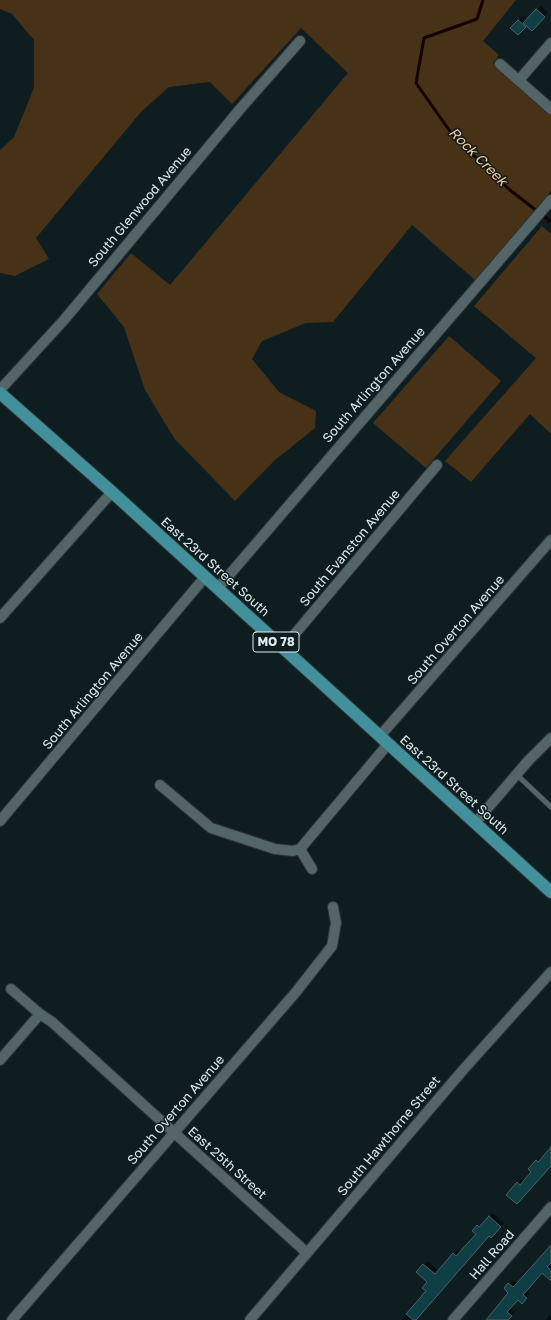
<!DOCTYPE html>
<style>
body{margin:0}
canvas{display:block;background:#0e1d20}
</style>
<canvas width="551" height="1320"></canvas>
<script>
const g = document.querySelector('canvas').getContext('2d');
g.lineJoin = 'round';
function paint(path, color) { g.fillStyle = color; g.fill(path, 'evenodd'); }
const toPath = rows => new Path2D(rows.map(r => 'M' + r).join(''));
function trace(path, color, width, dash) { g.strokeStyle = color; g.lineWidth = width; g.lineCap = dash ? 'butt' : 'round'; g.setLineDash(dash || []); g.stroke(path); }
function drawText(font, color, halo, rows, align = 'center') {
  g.font = font + ' "Golos Text",sans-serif'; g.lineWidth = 3; g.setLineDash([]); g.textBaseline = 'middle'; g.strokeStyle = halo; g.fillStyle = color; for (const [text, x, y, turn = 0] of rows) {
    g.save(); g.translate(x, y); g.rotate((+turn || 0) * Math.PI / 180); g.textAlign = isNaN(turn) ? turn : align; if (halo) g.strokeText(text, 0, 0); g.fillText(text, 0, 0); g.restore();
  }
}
paint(toPath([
 [0,0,516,0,483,41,499,55,493,63,551,115,551,191,475,280,412,225,333,322,306,323,262,341,252,359,279,392,316,411,315,428,274,461,235,501,174,438,145,390,124,327,97,294,131,253,170,285,348,73,301,28,232,104,210,82,169,87,141,112,36,238,49,259,15,276,0,273,0,150,14,137,34,88,34,40,12,14,0,9],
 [542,226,551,234,551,434,530,414,471,482,445,461,536,358,474,306],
 [449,336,501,381,426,468,373,423]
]), '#473117');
paint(toPath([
 [541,6,548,12,532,30,527,25,518,34,512,28,523,16,527,20],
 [551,1148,551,1164,508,1194,522,1179,524,1181,532,1172,529,1169,540,1156,542,1158],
 [493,1213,504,1223,495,1233,489,1235,415,1320,402,1320,427,1291,428,1282,417,1272,428,1261,439,1271,457,1250,461,1253,477,1234,473,1231],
 [551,1246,551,1280,542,1272,526,1290,530,1294,526,1298,518,1299,510,1308,515,1311,507,1320,487,1320,510,1292,505,1288,513,1280,518,1283],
 [550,1315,551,1320,545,1320]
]), '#0007');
trace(toPath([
 [483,0,477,19,424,38,416,83,454,137,510,190,551,222]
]), '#140100', 3);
const building = toPath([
 [536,9,545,17,532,31,523,23,536,9],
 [518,20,526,27,518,35,510,28,518,20],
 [551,1147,551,1166,517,1204,506,1195,517,1182,520,1185,531,1172,528,1169,536,1160,538,1162,551,1147],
 [489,1216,501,1227,491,1238,489,1236,416,1320,413,1320,406,1314,426,1291,422,1288,427,1282,416,1272,423,1264,435,1274,453,1253,456,1256,476,1234,472,1231,477,1225,479,1227,489,1216],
 [551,1245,551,1263,547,1267,551,1270,551,1281,542,1273,523,1295,527,1298,522,1304,518,1300,507,1312,512,1316,508,1320,486,1320,508,1293,504,1288,508,1283,513,1287,516,1284,551,1245]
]);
paint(building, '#0f3e45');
trace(building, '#506164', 1);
const service = toPath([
 [516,774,551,807]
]);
const minor = toPath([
 [500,64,551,109],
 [519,80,551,43],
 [0,390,64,320,241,108,300,41],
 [218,588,551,200],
 [0,618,112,492],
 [283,648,437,465],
 [380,736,551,540],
 [160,785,211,828,275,849,293,851,300,849,388,744],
 [0,821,205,577],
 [475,823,528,761,551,738],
 [300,849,312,869],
 [11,989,40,1014,52,1022,307,1253],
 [0,1060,40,1014],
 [12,1320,296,992,332,946,336,923,333,907],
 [250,1320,463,1070,551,972],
 [453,1320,551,1207]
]);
const primary = toPath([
 [0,393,112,492,551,892]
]);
trace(service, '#2d3537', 6);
trace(minor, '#2d3537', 12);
trace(primary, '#2d3537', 14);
trace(service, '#546568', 5);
trace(minor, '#546568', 10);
trace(primary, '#42909b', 12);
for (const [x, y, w] of [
 [276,642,46]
]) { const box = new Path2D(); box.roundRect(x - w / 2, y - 10, w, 20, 3); g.fillStyle = '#0e1d20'; g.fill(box); trace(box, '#e1ebed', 1); }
drawText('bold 12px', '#e1ebed', null, [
 ["MO 78",276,642]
]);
drawText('13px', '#e1ebed', '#0e1d20', [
 ["South Glenwood Avenue",140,207,-50],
 ["South Arlington Avenue",374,385,-49],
 ["South Evanston Avenue",350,548,-50],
 ["East 23rd Street South",215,567,42],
 ["South Overton Avenue",456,630,-49],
 ["South Arlington Avenue",93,691,-50],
 ["East 23rd Street South",454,785,42],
 ["South Overton Avenue",176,1110,-49],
 ["South Hawthorne Street",389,1136,-50],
 ["East 25th Street",227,1163,42],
 ["Hall Road",492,1255,-49]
]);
drawText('italic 14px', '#fbc890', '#0e1d20', [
 ["Rock Creek",478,157,45]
]);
</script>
